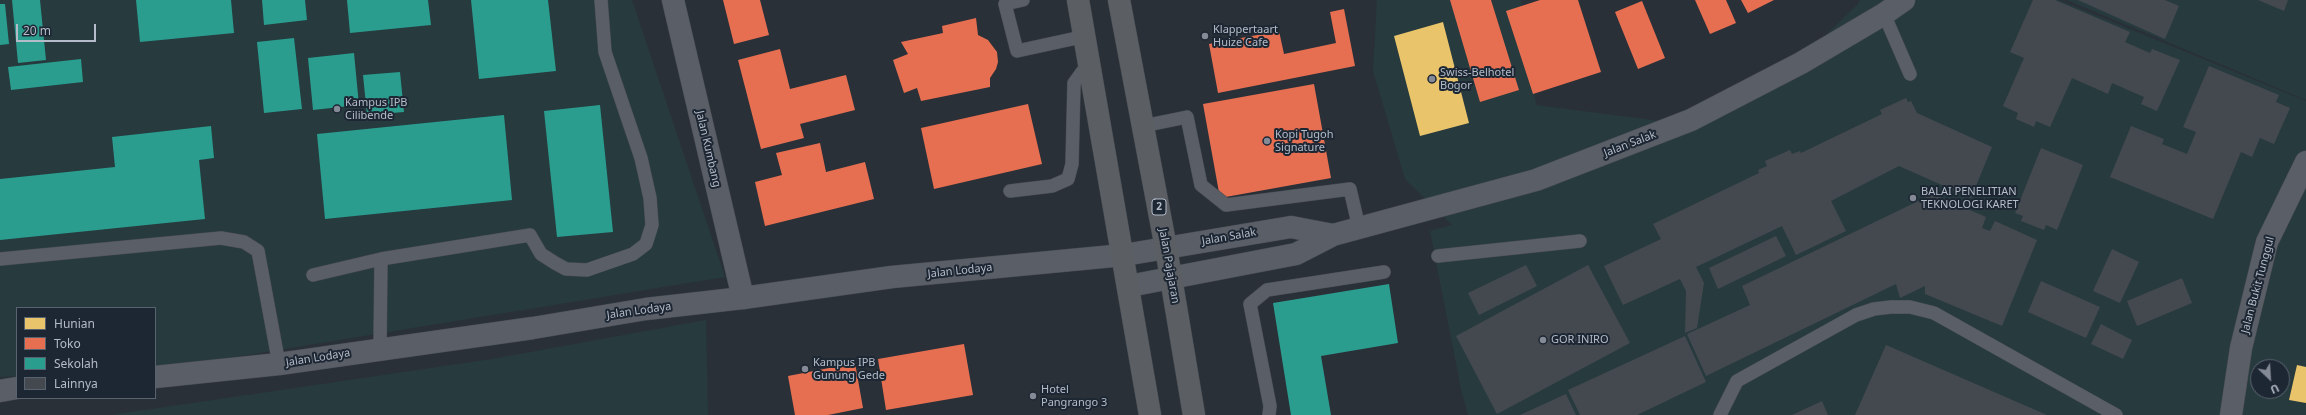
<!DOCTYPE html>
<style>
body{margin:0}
#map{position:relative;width:2306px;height:415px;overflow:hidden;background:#2a3038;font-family:"Noto Sans",sans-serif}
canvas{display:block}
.legend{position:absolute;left:16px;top:307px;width:140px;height:92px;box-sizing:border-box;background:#1d2633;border:1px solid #59626f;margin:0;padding:5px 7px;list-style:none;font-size:12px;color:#b4bcc9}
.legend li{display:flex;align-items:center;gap:8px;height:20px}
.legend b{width:20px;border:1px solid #59626f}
.north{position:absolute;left:2250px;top:359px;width:40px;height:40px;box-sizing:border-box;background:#1d2633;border:1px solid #59626f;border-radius:50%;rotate:155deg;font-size:11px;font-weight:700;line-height:16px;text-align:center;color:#b4bcc9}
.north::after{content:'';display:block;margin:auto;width:14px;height:18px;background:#848b96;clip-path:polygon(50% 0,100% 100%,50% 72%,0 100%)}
.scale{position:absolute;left:16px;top:24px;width:80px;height:18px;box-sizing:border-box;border:2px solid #b4bcc9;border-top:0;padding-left:5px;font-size:12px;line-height:14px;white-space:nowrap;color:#b4bcc9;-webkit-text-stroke:3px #1d2633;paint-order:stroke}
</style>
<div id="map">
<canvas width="2306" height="415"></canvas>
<ul class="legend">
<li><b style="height:11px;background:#e9c46a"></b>Hunian</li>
<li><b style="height:11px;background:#e76f51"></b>Toko</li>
<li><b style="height:11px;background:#2a9d8f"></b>Sekolah</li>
<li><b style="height:11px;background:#444950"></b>Lainnya</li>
</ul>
<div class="north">U</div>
<div class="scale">20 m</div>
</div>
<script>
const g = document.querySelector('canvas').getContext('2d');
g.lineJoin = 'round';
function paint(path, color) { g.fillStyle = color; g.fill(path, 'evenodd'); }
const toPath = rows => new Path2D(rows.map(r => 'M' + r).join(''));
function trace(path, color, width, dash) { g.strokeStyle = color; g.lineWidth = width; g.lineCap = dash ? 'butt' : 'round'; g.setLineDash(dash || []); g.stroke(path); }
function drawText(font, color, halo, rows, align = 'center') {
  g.font = font + ' "Noto Sans",sans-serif'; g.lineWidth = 4; g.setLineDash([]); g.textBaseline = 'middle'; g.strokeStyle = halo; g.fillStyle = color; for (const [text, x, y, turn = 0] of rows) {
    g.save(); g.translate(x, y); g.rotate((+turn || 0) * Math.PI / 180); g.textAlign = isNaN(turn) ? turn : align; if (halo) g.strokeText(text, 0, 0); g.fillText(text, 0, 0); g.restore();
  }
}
paint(toPath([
 [0,0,632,0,725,277,223,359,155,366,155,308,17,308,17,376,0,377],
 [1377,0,1521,0,1536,105,1660,121,1773,86,1858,4,1860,0,2059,0,2306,101,2306,415,1468,415,1461,389,1430,231,1452,225,1405,179,1373,71],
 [2258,367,2282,367,2282,391,2258,391],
 [2067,0,2306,0,2306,100],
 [706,320,708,415,111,415,492,359]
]), '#273a3e');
paint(toPath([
 [1443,22,1469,123,1420,136,1394,36],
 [2297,365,2306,367,2306,403,2289,400]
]), '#e9c46a');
paint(toPath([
 [723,0,760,0,769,35,734,44],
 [1450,0,1491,0,1519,90,1480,102],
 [1540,0,1578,0,1601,72,1533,94,1506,11],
 [1695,0,1726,0,1736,23,1710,34],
 [1741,0,1774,0,1748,13],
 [1642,1,1665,58,1638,69,1615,12],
 [1344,9,1355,66,1218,93,1209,44,1279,31,1284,54,1336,43,1330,12],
 [976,18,978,35,988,40,997,52,998,62,996,69,990,78,990,87,921,101,917,88,904,93,893,60,908,54,901,42,943,33,942,26],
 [780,49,790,89,846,75,855,110,800,124,804,138,761,149,738,60],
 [1314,84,1331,178,1220,198,1203,104],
 [1028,104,1042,164,934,189,921,128],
 [820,143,826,172,865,162,874,199,765,226,755,182,782,175,776,153],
 [964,344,973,395,886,410,878,359],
 [855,363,863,408,828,415,795,415,788,376]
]), '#e76f51');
paint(toPath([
 [12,0,40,0,46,60,18,63],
 [136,0,231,0,234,33,140,42],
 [262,0,305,0,307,20,264,25],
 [347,0,428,0,431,25,350,33],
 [471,0,548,0,556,71,479,79],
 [0,4,5,4,9,44,0,45],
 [294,38,302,109,264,113,257,42],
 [354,53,359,105,313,110,308,58],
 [81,59,83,82,11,90,8,67],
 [400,72,404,112,367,115,363,75],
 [600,105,613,232,557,237,544,111],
 [504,115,512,200,325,219,317,134],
 [211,126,214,158,199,160,205,219,0,240,0,179,115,167,112,137],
 [1389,284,1398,343,1321,356,1331,415,1291,415,1273,303]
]), '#2a9d8f');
paint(toPath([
 [2033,0,2055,0,2130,32,2125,42,2150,53,2152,49,2180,60,2157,111,2141,104,2144,97,2112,83,2108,94,2072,78,2050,127,2036,121,2034,127,2016,119,2018,113,2003,106,2024,58,2010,52],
 [2078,0,2165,0,2179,6,2165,39],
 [2258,0,2288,0,2284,11],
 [2209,66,2279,95,2276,102,2290,108,2274,144,2260,138,2252,157,2241,152,2213,219,2110,177,2131,126,2164,139,2162,144,2187,154,2196,132,2183,127],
 [1906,98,1908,102,1911,101,1917,113,1992,147,1971,198,1899,166,1831,201,1846,231,1796,255,1782,226,1696,267,1704,283,1697,328,1685,333,1686,291,1680,279,1623,305,1604,266,1661,239,1653,224,1759,173,1758,170,1767,166,1765,161,1790,150,1792,154,1800,151,1801,153,1882,114,1880,110],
 [2041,148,2083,165,2057,230,2046,225,2044,230,2021,221,2023,216,2015,213],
 [1933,194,1986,217,1982,228,1990,231,1995,221,2037,240,2002,326,1925,294,1925,286,1900,298,1896,284,1706,376,1687,334,1750,305,1742,286],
 [1776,236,1786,256,1718,289,1709,268],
 [2112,249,2139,262,2120,303,2093,291],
 [1526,265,1537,286,1479,315,1468,293],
 [1588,265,1630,343,1497,414,1456,336],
 [2182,278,2192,303,2137,326,2127,301],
 [2041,281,2100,307,2086,338,2028,312],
 [2101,324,2132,340,2123,359,2091,344],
 [1685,336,1706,382,1637,415,1580,415,1568,390],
 [1886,345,2047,415,1855,415],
 [1566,394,1576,415,1520,415],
 [1822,401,1828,415,1792,415]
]), '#444950');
const service = toPath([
 [1023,0,1005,4,1017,51,1086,36],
 [1884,14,1910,74],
 [1143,126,1187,117,1201,185,1226,205,1350,189,1359,228],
 [1010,191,1052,186,1068,179,1072,164,1074,83,1082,72,1091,68],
 [1438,256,1580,241],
 [0,259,221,238,244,242,258,251,279,364],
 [313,275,381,259,530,235,541,254,555,263,566,269,587,270,633,254,646,244,652,225,650,198,641,158,605,52,601,0],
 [380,348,381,259],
 [1269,415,1270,406,1250,304,1267,290,1384,272],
 [1720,415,1737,381,1856,315,1874,309,1891,307,1910,307,1934,313,2116,415]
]);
const minor = toPath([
 [155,377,279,364,533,328,646,309,743,298],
 [0,391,17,388],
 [2231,415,2241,348,2267,242,2306,162]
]);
const tertiary = toPath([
 [673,0,743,298,892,277,1124,255,1291,227,1333,235],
 [1129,286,1296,254,1333,235,1536,180,1691,120,1801,63,1884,14,1904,0]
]);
const trunk = toPath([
 [1078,0,1150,415],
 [1119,0,1166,248,1194,415]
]);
trace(service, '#484c53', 14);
trace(minor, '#484c53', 23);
trace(tertiary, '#484c53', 23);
trace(trunk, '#474c53', 23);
trace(service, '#5a5e66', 13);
trace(minor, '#5a5e66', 22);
trace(tertiary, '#5a5e66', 22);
trace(trunk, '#5b5f64', 22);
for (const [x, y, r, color] of [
 [1205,36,4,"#848b96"],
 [1432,79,4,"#848b96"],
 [337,109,4,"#848b96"],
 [1267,141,4,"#848b96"],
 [1913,198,4,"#848b96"],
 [1543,340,4,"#848b96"],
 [805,369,4,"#848b96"],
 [1033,396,4,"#848b96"]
]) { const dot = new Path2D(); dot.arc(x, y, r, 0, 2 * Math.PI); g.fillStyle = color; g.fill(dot); trace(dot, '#1d2633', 1.5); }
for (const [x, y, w] of [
 [1159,207,14]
]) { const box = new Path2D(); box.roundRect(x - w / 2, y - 8, w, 16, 3); g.fillStyle = '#1d2633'; g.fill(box); trace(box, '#b4bcc9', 1); }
drawText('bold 10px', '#b4bcc9', null, [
 ["2",1159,207]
]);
drawText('11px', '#b4bcc9', '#1d2633', [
 ["Klappertaart",1213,30],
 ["Huize Cafe",1213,43],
 ["Swiss-Belhotel",1440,73],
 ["Bogor",1440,86],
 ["Kampus IPB",345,103],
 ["Cilibende",345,116],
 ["Kopi Tugoh",1275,135],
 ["Signature",1275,148],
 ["BALAI PENELITIAN",1921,192],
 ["TEKNOLOGI KARET",1921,205],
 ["GOR INIRO",1551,340],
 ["Kampus IPB",813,363],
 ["Gunung Gede",813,376],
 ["Hotel",1041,390],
 ["Pangrango 3",1041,403]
], 'left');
drawText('11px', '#b4bcc9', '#1d2633', [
 ["Jalan Salak",1630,144,-21],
 ["Jalan Kumbang",708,149,77],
 ["Jalan Salak",1229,237,-10],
 ["Jalan Pajajaran",1169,266,80],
 ["Jalan Lodaya",960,271,-6],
 ["Jalan Bukit Tunggul",2258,285,-75],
 ["Jalan Lodaya",639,311,-8],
 ["Jalan Lodaya",318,358,-9]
]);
</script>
